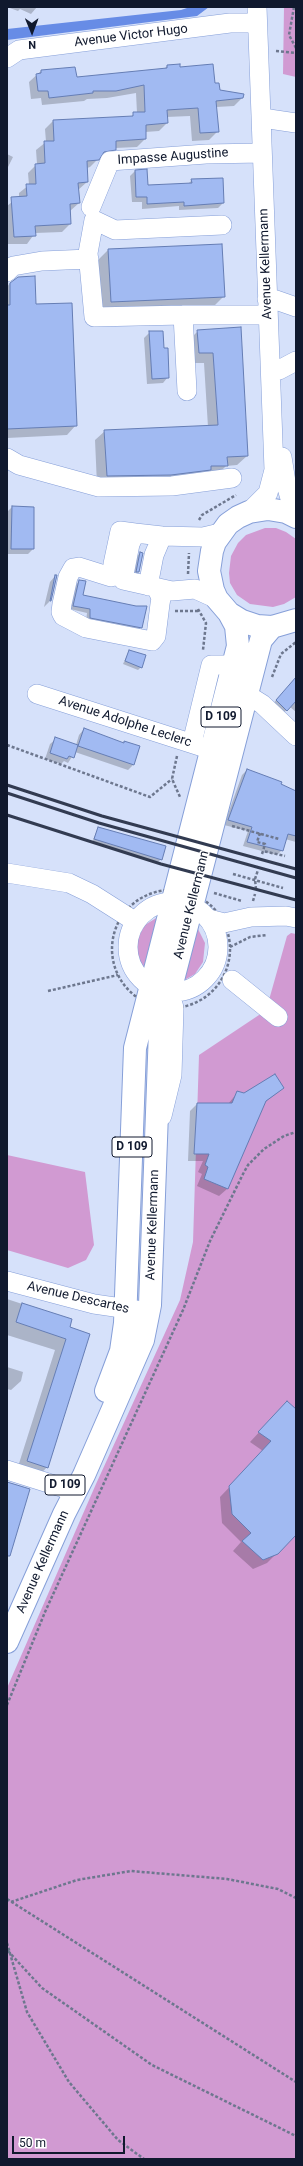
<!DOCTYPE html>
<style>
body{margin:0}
#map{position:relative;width:303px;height:2166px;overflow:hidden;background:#d6e1fa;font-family:Roboto,sans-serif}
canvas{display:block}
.frame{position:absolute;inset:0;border:8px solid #10192e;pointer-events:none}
.north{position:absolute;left:12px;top:12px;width:40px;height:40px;-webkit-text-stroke:3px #fff;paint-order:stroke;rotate:179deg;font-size:11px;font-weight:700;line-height:16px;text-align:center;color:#10192e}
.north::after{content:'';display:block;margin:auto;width:14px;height:18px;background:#10192e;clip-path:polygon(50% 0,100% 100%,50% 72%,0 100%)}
.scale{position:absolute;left:12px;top:2136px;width:113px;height:18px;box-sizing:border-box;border:2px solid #10192e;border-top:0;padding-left:5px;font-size:12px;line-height:14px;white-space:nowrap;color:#10192e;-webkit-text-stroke:3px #fff;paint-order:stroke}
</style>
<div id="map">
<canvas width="303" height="2166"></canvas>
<div class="frame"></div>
<div class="north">N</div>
<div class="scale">50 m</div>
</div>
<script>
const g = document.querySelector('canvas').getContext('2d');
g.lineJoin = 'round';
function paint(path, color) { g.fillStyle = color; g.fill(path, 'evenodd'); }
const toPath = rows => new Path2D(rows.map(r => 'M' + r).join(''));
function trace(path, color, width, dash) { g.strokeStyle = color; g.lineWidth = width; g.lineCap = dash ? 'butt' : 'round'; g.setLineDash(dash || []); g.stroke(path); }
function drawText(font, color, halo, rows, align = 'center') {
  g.font = font + ' Roboto,sans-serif'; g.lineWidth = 3; g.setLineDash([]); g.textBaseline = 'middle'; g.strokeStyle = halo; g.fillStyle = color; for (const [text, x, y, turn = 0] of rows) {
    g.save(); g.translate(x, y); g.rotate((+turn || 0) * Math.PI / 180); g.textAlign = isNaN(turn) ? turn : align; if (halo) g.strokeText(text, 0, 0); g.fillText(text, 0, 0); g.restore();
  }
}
paint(toPath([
 [284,7,296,7,296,77,283,74],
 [265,528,276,528,286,532,296,539,296,597,284,604,273,607,250,604,237,595,230,583,229,573,231,556,238,543,246,535],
 [161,915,147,974,138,961,137,939,145,925],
 [196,925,205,943,203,962,195,974,181,982],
 [291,933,296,934,296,2159,7,2159,7,1688,96,1484,180,1300,193,1242,199,1055,259,1015,269,1000,287,936],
 [7,1155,85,1172,94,1245,86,1260,68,1268,7,1250]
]), '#d19ad2');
paint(toPath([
 [190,7,209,7,197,16,7,40,7,29,181,10]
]), '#678ce6');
paint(toPath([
 [7,7,37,7,31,14,20,9,18,11],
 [179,65,179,69,214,84,219,91,242,98,234,106,216,107,217,132,209,140,192,141,190,116,166,117,167,123,159,131,145,132,145,139,137,147,115,148,107,157,98,159,90,167,87,168,87,182,78,190,79,203,70,211,70,224,62,232,35,233,27,244,7,244,7,206,12,202,19,199,19,193,29,185,28,173,37,164,36,150,46,142,45,129,53,121,130,117,137,113,136,93,107,98,87,99,84,101,42,105,41,98,31,99,29,82,41,71,76,78,164,69,167,66],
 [7,154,13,157,7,169],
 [135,171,147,186,188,184,192,180,223,203,218,208,179,210,179,206,142,209,142,202,132,202,130,176],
 [221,245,224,296,214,306,101,311,98,260,108,250],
 [10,283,36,305,76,425,67,435,7,438,7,287],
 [240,328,247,456,237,465,226,466,217,475,97,485,95,440,105,431,208,427,204,363,189,363,188,341,198,331],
 [150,332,163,349,168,377,163,383,147,384,144,338],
 [12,507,33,508,33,549,28,554,7,554,7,512],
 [140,553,139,572,134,574,137,556],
 [55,576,50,601,44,607,50,582],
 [79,581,82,596,136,607,141,627,138,631,86,621,87,613,70,609,76,585],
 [129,651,141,667,138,670,123,664],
 [296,678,296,712,290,707,279,717,269,708],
 [84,729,123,744,125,742,133,765,128,770,75,752,68,763,64,761,61,764,45,759,50,744,56,739,76,745,79,735],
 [247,770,296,792,296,842,285,839,282,850,277,855,243,846,248,831,224,825,242,775],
 [98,828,161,859,158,862,92,842],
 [283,1088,264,1103,227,1189,219,1196,197,1186,202,1174,198,1172,203,1161,188,1161,190,1111,197,1104,228,1104,238,1092,244,1094],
 [7,1299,71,1320,47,1467,36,1479,16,1473,55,1350,7,1335],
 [7,1367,23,1372,21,1381,11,1390,7,1389],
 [296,1411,296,1494,263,1451,250,1442,278,1412],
 [243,1473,296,1507,296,1534,267,1563,253,1569,233,1551,241,1542,222,1523,220,1497]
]), '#0003');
const building = toPath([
 [180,64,180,67,213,64,215,83,219,83,220,90,244,94,243,98,216,101,219,132,200,133,198,108,167,110,168,123,146,125,146,139,116,141,116,150,104,152,99,160,87,161,88,182,78,183,80,203,70,204,71,224,35,226,36,236,14,237,11,197,27,196,26,184,36,184,35,164,45,163,44,141,54,141,53,120,133,116,133,112,145,112,144,85,116,91,93,91,93,93,49,98,48,91,38,91,36,74,41,73,41,70,75,67,77,77,167,68,167,65,180,64],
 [147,169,148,185,192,183,191,179,223,178,224,203,184,206,184,202,147,204,147,197,136,197,135,170,147,169],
 [222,244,225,297,111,302,108,249,222,244],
 [35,276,36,304,72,303,77,426,7,429,7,305,10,305,10,283,18,277,35,276],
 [241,327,248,456,227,457,228,466,211,466,211,470,171,475,107,476,104,430,218,425,213,353,199,353,197,330,241,327],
 [149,331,163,331,164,348,168,348,169,378,152,379,149,331],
 [12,506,34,507,34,549,11,549,12,506],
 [140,552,143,553,139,572,136,572,140,552],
 [55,575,57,575,51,601,50,601,55,575],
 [79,580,86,581,83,595,136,606,147,606,142,628,90,618,90,609,73,606,79,580],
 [129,650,146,655,142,668,125,661,129,650],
 [296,677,296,701,287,711,276,700,296,677],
 [84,728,124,743,124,741,140,746,134,765,78,746,84,728],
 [55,737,78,745,74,758,69,756,67,759,50,753,55,737],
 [247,769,282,782,281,784,296,791,296,836,288,834,283,851,247,842,252,827,228,820,247,769],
 [98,827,166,846,162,860,94,839,98,827],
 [275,1074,284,1088,266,1101,228,1189,204,1179,208,1167,205,1165,209,1154,194,1154,197,1103,232,1103,237,1091,244,1093,275,1074],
 [22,1303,72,1319,70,1327,90,1334,48,1468,27,1461,66,1339,16,1322,22,1303],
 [287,1401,296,1409,296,1535,278,1554,263,1560,242,1541,251,1533,232,1514,229,1486,271,1441,258,1432,287,1401],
 [7,1482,30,1489,10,1556,7,1556,7,1482]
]);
paint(building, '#a1baf2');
trace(building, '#657db4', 1);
const minor = toPath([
 [7,58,19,50,230,23,257,23],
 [269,119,296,123],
 [91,207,110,161,206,154,262,153],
 [7,272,13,266,42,261,89,259],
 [267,299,276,300,296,307],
 [183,315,94,317,88,253,94,220,115,230,222,225],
 [279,370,296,361],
 [187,391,183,315,268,315],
 [282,457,287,488,295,516],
 [7,458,19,465,99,487,172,486,232,478],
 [249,512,268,493,274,470,257,7],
 [113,564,120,531,135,533],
 [111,577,79,567,73,568,68,577,62,604,61,612,63,616,86,628,152,641,156,636,160,604,161,598,157,589],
 [148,586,154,555,162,536],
 [217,599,195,589,172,591,123,580,130,544,135,533,162,536,203,537,220,533],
 [37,694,212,750],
 [246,694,262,704,296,736],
 [192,743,211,665,233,665],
 [7,873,69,883,92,894,136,922],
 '128 947a45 45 0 1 1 90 0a45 45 0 1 1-90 0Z',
 [209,919,224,923,251,917,286,916,296,918],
 [232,980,278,1017],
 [162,1116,172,1075,174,1008,171,996],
 [7,1281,94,1304,149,1312],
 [7,1470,64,1488,74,1494]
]);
const major = toPath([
 [296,517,286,512,268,509,249,512,238,517,228,524,215,542,212,551,209,571,213,590,217,599,229,613,242,621,257,626,272,627,296,620],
 [106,1391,121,1351,125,1323,135,1048,238,646,236,626,229,613],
 [7,1642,64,1514,84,1475,143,1340,150,1305,160,1030,261,640,272,627]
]);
trace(minor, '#869fd8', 20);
trace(major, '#869fd8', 24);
trace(toPath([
 [294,7,289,35,296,48],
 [276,51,296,53],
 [199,520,202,515,236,495],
 [188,574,189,553],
 [198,609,206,623,203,650],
 [175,611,199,611],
 [272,677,281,654,296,642],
 [7,745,150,797,172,779],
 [177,756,172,779,180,797],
 [232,826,279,839],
 [260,833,257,842,265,844,263,851],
 [262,854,263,851,285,856],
 [233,874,283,888],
 [256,889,255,879,258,870],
 '112 949a59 59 0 1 1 118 0a59 59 0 1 1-118 0Z',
 [214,893,242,901],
 [253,901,255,894],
 [230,947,250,937,267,935],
 [48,991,118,975],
 [7,1705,45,1612,183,1310,210,1241,243,1174,248,1165,264,1149,284,1136,296,1132],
 [7,1899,296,2082],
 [11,1902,77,1880,131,1871,227,1879,278,1889,296,1898],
 [7,1943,27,2012,69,2082,118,2140,144,2159],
 [8,1951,42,1988,152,2065,296,2136]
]), '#6d778e', 2.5, [3, 2]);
trace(minor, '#fff', 19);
trace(major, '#fff', 22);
trace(toPath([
 [7,785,102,816,296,869],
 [7,793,99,823,296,878],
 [7,815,161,864,296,900]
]), '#323b51', 3);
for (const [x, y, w] of [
 [221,717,40],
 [132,1147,40],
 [65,1485,40]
]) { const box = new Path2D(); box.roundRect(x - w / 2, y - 10, w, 20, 3); g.fillStyle = '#fff'; g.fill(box); trace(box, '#10192e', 1); }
drawText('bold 12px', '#10192e', null, [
 ["D 109",221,717],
 ["D 109",132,1147],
 ["D 109",65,1485]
]);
drawText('13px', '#10192e', '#fff', [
 ["Avenue Victor Hugo",131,36,-7],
 ["Impasse Augustine",173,157,-4],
 ["Avenue Kellermann",266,264,-92],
 ["Avenue Adolphe Leclerc",125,722,18],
 ["Avenue Kellermann",192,905,-76],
 ["Avenue Kellermann",153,1225,-88],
 ["Avenue Descartes",78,1298,13],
 ["Avenue Kellermann",43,1562,-66]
]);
</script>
